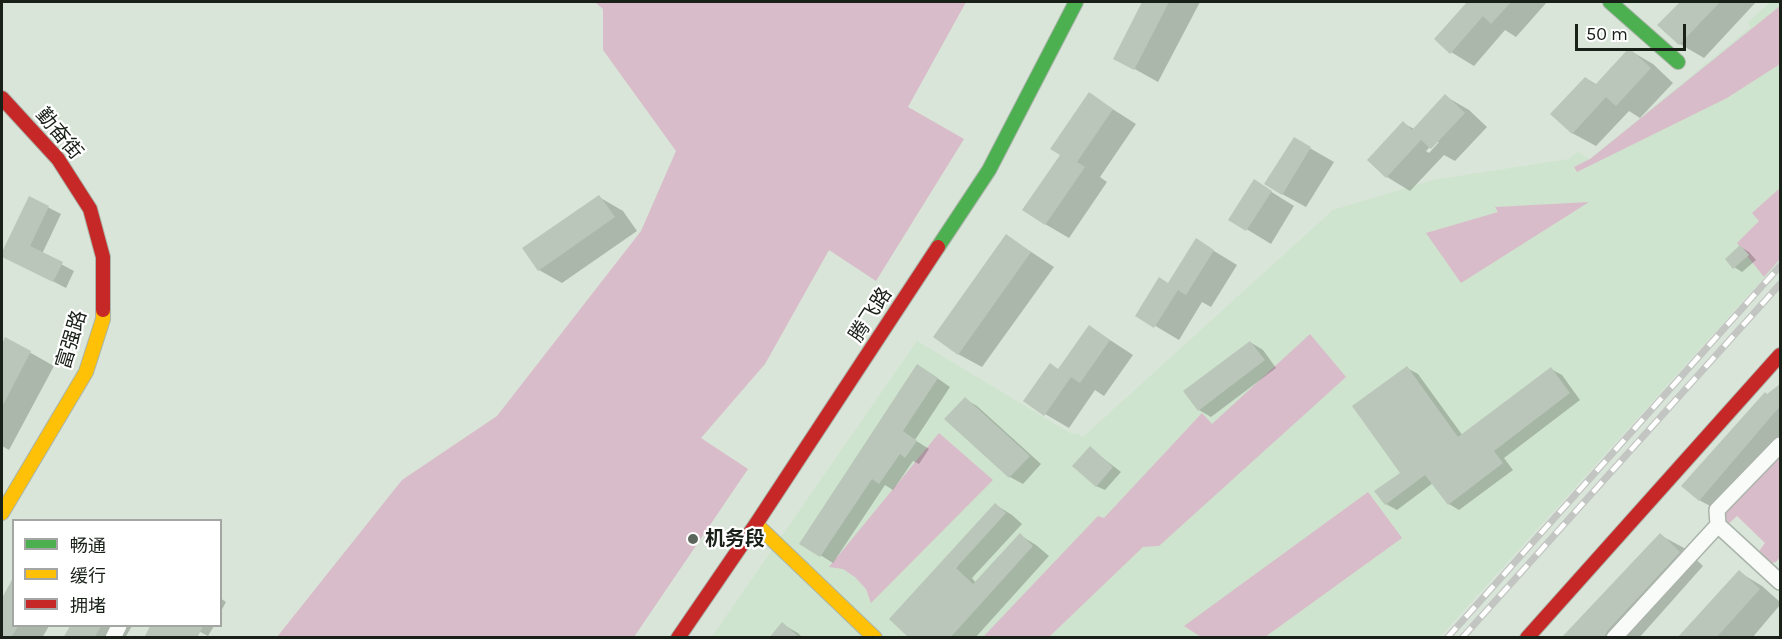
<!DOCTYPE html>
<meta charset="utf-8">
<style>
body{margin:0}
#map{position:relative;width:1782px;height:639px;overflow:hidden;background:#d8e5d8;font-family:Karla,"Noto Sans SC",sans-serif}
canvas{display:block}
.frame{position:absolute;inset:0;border:3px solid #182018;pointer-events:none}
.legend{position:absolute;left:12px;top:519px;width:210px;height:108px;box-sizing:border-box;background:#fff;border:2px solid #a3a6a3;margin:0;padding:8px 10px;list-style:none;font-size:18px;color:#182018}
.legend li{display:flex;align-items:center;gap:12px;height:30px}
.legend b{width:30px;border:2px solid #a3a6a3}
.scale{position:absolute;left:1575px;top:24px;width:111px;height:27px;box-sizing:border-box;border:3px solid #182018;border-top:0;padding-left:8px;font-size:18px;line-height:21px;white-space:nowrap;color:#182018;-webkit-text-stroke:4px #fff;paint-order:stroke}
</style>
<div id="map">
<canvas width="1782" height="639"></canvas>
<div class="frame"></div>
<ul class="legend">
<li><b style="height:8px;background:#4caf50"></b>畅通</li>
<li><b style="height:8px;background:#ffc107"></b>缓行</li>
<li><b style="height:8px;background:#c62828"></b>拥堵</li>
</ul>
<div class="scale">50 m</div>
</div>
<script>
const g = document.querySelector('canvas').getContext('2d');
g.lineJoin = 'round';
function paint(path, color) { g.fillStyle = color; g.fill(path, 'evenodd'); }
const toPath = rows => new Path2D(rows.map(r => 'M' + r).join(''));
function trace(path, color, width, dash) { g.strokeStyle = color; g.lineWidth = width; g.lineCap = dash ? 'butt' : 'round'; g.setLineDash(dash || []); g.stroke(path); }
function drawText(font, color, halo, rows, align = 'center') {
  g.font = font + ' Karla,"Noto Sans SC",sans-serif'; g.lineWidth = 4.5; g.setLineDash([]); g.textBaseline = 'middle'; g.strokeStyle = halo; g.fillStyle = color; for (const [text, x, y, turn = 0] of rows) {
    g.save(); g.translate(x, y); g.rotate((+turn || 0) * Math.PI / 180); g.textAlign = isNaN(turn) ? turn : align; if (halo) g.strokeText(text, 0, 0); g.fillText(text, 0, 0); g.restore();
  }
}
paint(toPath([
 [1771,2,1780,2,1780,260,1440,637,711,638,917,341,1070,433,1078,434,1083,437,1333,210,1433,180,1569,159,1578,152,1590,159,1751,27,1748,22]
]), '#cfe4cf');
paint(toPath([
 [595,2,966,2,908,107,964,139,876,281,829,250,765,364,701,438,748,469,634,637,277,637,402,480,497,416,641,231,676,151,603,50,603,9],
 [1780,6,1780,64,1727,98,1577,172,1574,167,1590,159],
 [1780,188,1780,259,1764,277,1737,243,1759,221,1752,213],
 [1589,202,1461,283,1426,233,1498,212,1495,207],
 [1310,334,1346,377,1159,546,1143,547,1049,637,983,637,1098,516,1104,518,1202,413,1212,424],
 [939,433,993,480,871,603,866,589,855,577,843,569,829,567],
 [1780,452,1780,557,1776,562,1768,564,1757,554,1765,543,1737,516,1726,526,1722,513],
 [1368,492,1402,538,1265,637,1201,637,1184,626]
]), '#d9bcc9');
paint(toPath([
 [1144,2,1200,2,1158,82,1115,58],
 [1469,2,1477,6,1481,2,1547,2,1516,37,1505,30,1474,66,1451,52,1436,39],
 [1682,2,1756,2,1704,58,1680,44,1659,25],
 [1629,50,1653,64,1673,83,1640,118,1629,111,1596,146,1572,133,1586,78,1597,85],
 [1089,94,1136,124,1100,177,1107,182,1069,238,1045,224,1062,155],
 [1445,96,1469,110,1487,127,1455,161,1444,155,1410,191,1387,177,1403,123,1414,129],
 [1435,142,1439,142,1429,153,1426,151],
 [1294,139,1334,162,1306,207,1282,194],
 [1254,181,1294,206,1271,244,1230,219],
 [599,197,623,211,637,231,562,283,539,270],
 [30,198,61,214,42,254,74,271,66,288,2,255],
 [1007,236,1054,267,982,367,958,354],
 [1196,240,1237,265,1211,307,1202,302,1179,340,1137,315,1169,285],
 [1741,247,1749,252,1756,260,1742,272,1734,267],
 [1090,327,1133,355,1104,396,1095,390,1069,428,1045,414,1059,370],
 [6,339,54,366,9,450,2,446,2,347],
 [1250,342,1263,350,1276,368,1211,417,1199,410],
 [1407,368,1418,374,1463,436,1551,369,1562,375,1580,400,1504,458,1513,470,1459,510,1449,504,1433,483,1397,510,1386,504,1402,473],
 [930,373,950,387,915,440,929,449,919,464,913,461,893,490,885,485,833,563,801,543],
 [1780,386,1780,446,1723,513,1699,500,1768,396],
 [965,399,977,406,1041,464,1023,484,1010,477,947,419],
 [1090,448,1121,472,1105,490,1096,486],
 [996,505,1012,515,1022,524,972,578,976,583,1020,535,1036,545,1049,556,975,638,912,638],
 [1660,535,1684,548,1703,566,1639,638,1563,638],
 [1739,572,1762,586,1780,602,1780,605,1752,638,1679,638],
 [14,579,14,626,49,626,42,638,2,638,2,601],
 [220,598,226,602,220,613],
 [782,624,798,633,803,638,771,638],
 [72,626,132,626,125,638,65,638],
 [189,626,214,626,208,636]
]), '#0003');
paint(toPath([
 [1142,2,1169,2,1134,70,1113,59],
 [1467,2,1511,2,1491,24,1483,16,1450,54,1434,39],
 [1680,2,1720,2,1679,45,1657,25],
 [1629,48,1651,68,1616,106,1606,97,1572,134,1550,114,1585,77,1595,85],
 [1089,92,1113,109,1077,162,1085,167,1045,225,1022,210,1060,155,1050,149],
 [1445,94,1465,113,1431,149,1421,140,1386,178,1367,160,1403,121,1412,130],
 [1294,137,1311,147,1282,195,1264,184],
 [1254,179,1272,191,1246,231,1228,220],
 [599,195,615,217,538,271,522,248],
 [29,196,49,206,30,246,63,262,53,282,2,257,2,252],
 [1006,234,1031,252,958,355,933,337],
 [1196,238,1214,250,1186,295,1178,290,1154,328,1135,316,1159,277,1168,283],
 [1740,245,1749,255,1733,269,1725,259],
 [1089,325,1110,340,1080,383,1071,377,1044,416,1023,401,1050,363,1058,369],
 [5,337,31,351,2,407,2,344],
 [1250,341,1265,360,1198,411,1183,391],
 [917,364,938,378,903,431,917,441,905,458,900,454,879,484,872,479,820,557,799,544],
 [1407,366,1458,437,1551,367,1570,393,1494,451,1503,463,1448,505,1425,475,1385,505,1374,491,1400,473,1352,406],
 [1780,384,1780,406,1699,501,1681,486,1765,392,1767,394],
 [965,397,1030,456,1009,478,944,419],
 [1090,446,1113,467,1096,487,1072,466],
 [995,503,1006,513,956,568,973,584,1020,533,1033,546,950,638,909,638,889,619],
 [1660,533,1680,552,1607,631,1604,638,1561,638],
 [1739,570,1760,589,1716,638,1677,638],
 [14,576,14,626,18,626,11,638,2,638,2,598],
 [782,622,800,638,769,638],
 [70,626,101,626,94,638,63,638],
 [150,626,203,626,197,638,144,638]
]), '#bbc6bb');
const street = toPath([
 [1780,445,1717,510,1718,525,1780,582],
 [113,638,119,626],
 [1614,638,1718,525]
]);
const fast = toPath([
 [1610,2,1678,62],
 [938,247,989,170,1076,2]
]);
const slow = toPath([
 [2,513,86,372,103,319,103,310],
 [756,524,875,638]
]);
const jam = toPath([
 [2,98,58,159,90,209,103,257,103,310],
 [678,638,756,524,938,247],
 [1527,638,1780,355]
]);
trace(street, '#aab4aa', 18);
trace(fast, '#aab4aa', 16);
trace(slow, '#aab4aa', 16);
trace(jam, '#aab4aa', 16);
trace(street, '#f9fbf9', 15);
trace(fast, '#4caf50', 14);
trace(slow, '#ffc107', 14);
trace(jam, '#c62828', 14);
const rail = toPath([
 [1447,638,1780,266],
 [1462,638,1780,284]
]);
trace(rail, '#c2c5c2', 7);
trace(rail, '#fff', 4.5, [14]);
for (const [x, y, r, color] of [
 [693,539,6,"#5b655b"]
]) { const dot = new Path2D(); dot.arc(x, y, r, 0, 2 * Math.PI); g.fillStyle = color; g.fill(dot); trace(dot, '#fff', 2); }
drawText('20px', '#182018', '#fff', [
 ["勤奋街",59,134,50],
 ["腾飞路",871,315,-57],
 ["富强路",72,340,-73]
]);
drawText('bold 20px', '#182018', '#fff', [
 ["机务段",705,539]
], 'left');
</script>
